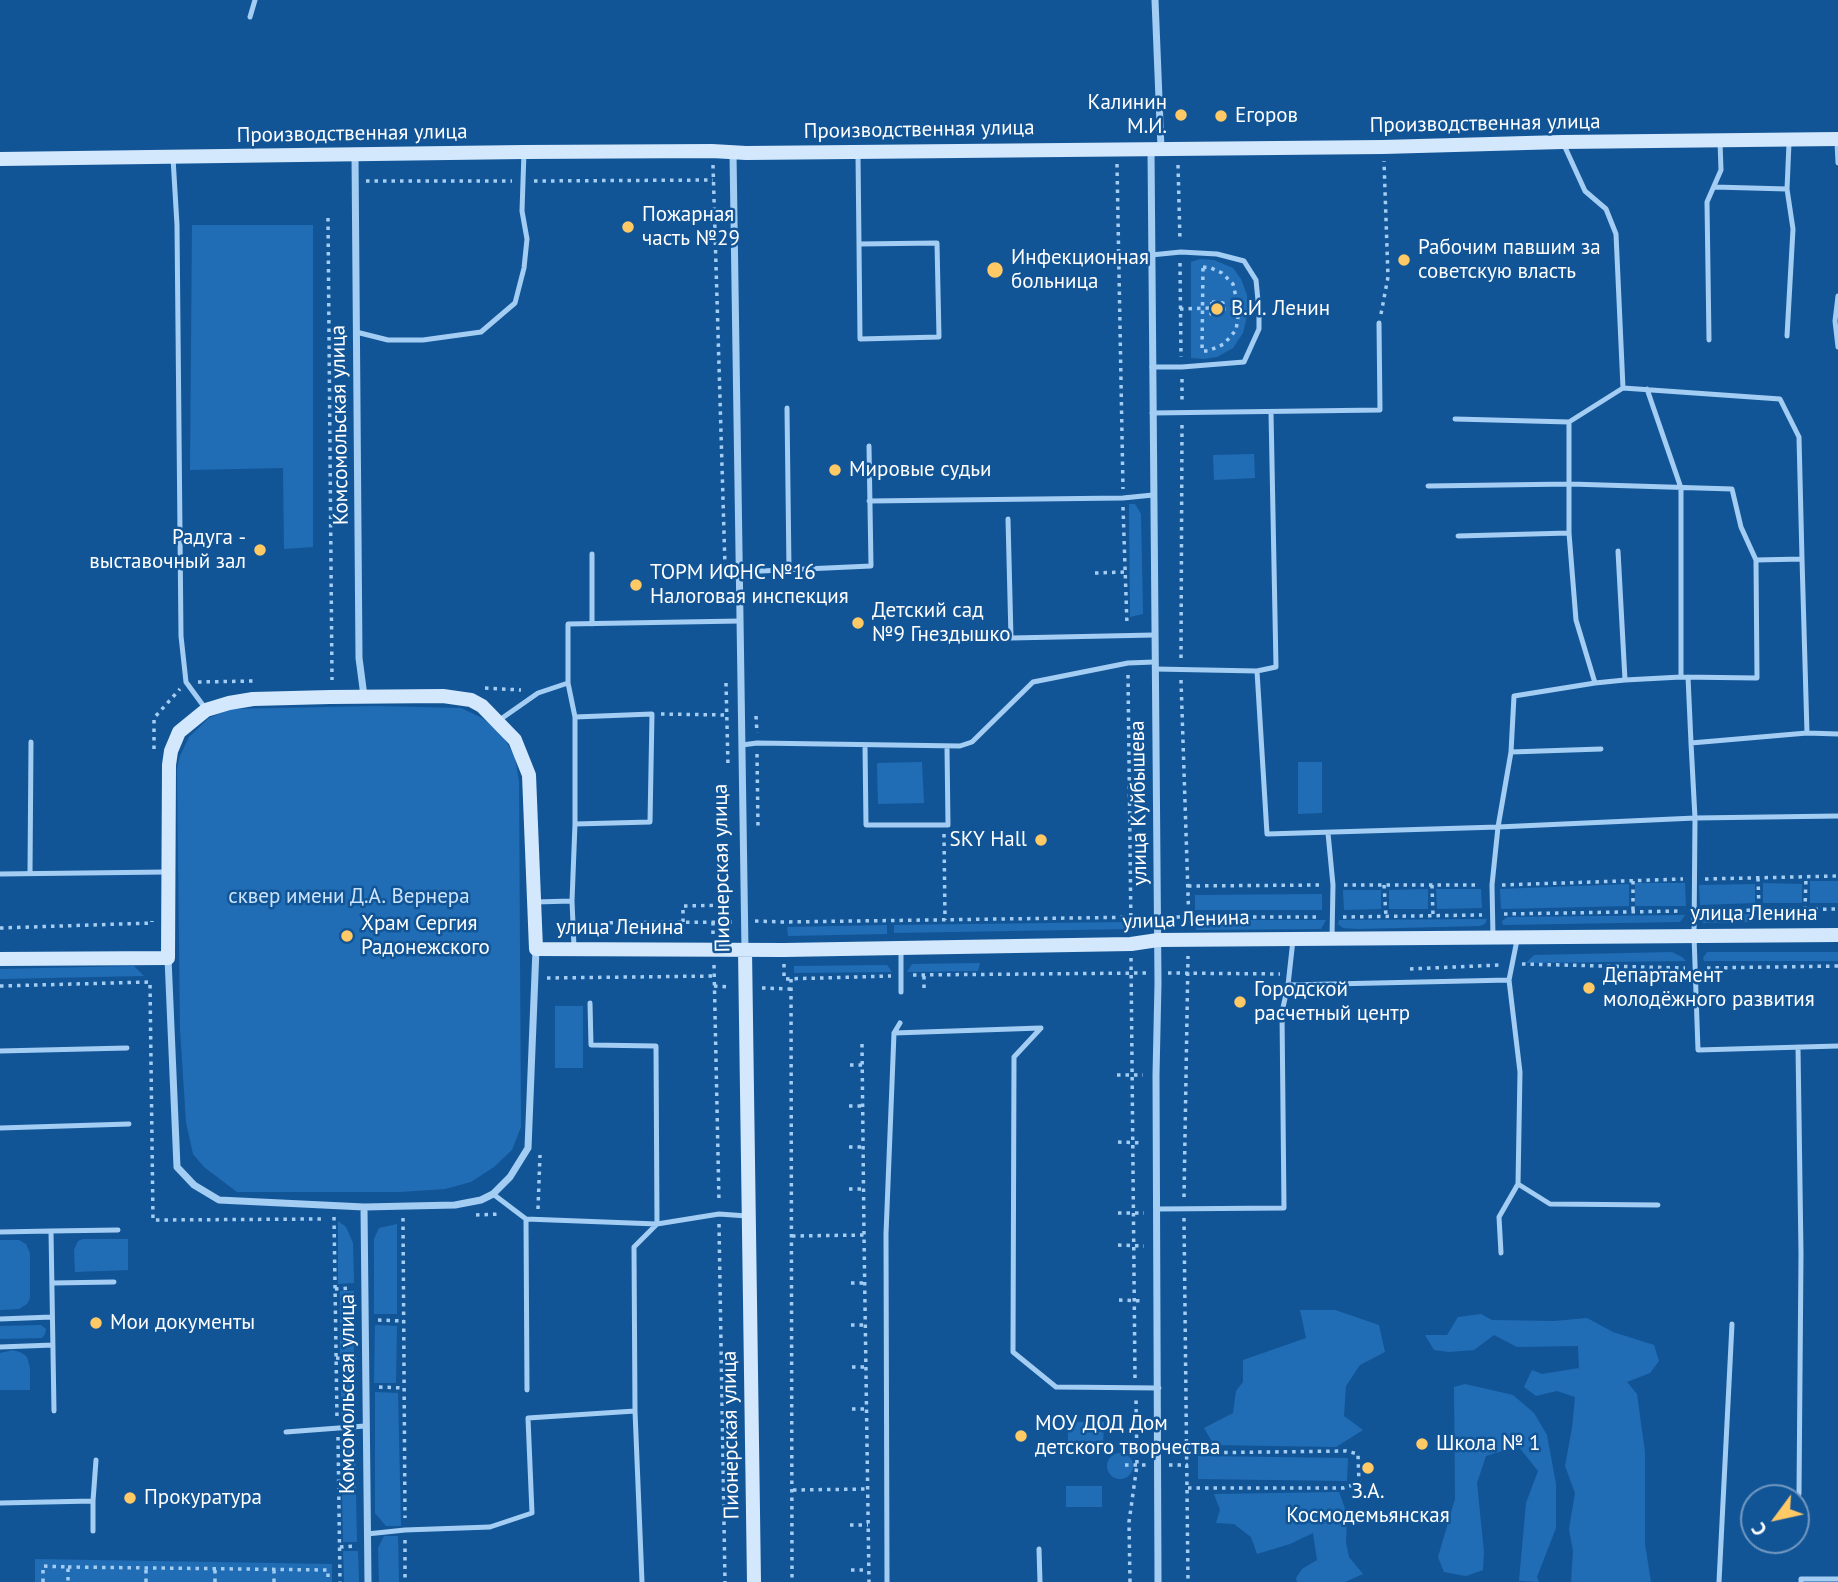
<!DOCTYPE html>
<meta charset="utf-8">
<style>
body{margin:0}
#map{position:relative;width:1838px;height:1582px;overflow:hidden;background:#125597;font-family:"PT Sans",sans-serif}
canvas{display:block}
.north{position:absolute;left:1740px;top:1484px;width:70px;height:70px;box-sizing:border-box;background:#125597;border:2px solid #7199c1;border-radius:50%;rotate:237deg;font-size:19px;font-weight:700;line-height:28px;text-align:center;color:#fff}
.north::after{content:'';display:block;margin:auto;width:24px;height:32px;background:#ffc966;clip-path:polygon(50% 0,100% 100%,50% 72%,0 100%)}
</style>
<div id="map">
<canvas width="1838" height="1582"></canvas>
<div class="north">С</div>
</div>
<script>
const g = document.querySelector('canvas').getContext('2d');
g.lineJoin = 'round';
function paint(path, color) { g.fillStyle = color; g.fill(path, 'evenodd'); }
const toPath = rows => new Path2D(rows.map(r => 'M' + r).join(''));
function trace(path, color, width, dash) { g.strokeStyle = color; g.lineWidth = width; g.lineCap = dash ? 'butt' : 'round'; g.setLineDash(dash || []); g.stroke(path); }
function drawText(font, color, halo, rows, align = 'center') {
  g.font = font + ' "PT Sans",sans-serif'; g.lineWidth = 5; g.setLineDash([]); g.textBaseline = 'middle'; g.strokeStyle = halo; g.fillStyle = color; for (const [text, x, y, turn = 0] of rows) {
    g.save(); g.translate(x, y); g.rotate((+turn || 0) * Math.PI / 180); g.textAlign = isNaN(turn) ? turn : align; if (halo) g.strokeText(text, 0, 0); g.fillText(text, 0, 0); g.restore();
  }
}
paint(toPath([
 [192,225,313,225,313,547,284,549,283,468,190,470],
 [1200,259,1214,260,1233,268,1241,279,1247,295,1248,312,1243,333,1233,348,1217,357,1204,359,1191,358,1191,262],
 [1254,454,1255,478,1214,480,1213,455],
 [1129,504,1135,504,1141,514,1143,614,1130,617],
 [375,706,461,708,482,718,495,728,504,738,515,757,519,782,521,1127,512,1150,494,1167,471,1182,445,1189,400,1192,237,1192,204,1167,193,1154,186,1122,180,1029,177,768,180,756,189,737,209,718,231,709],
 [922,762,924,803,878,804,877,763],
 [1298,762,1322,762,1322,813,1298,814],
 [1810,881,1838,881,1838,903,1810,903],
 [1685,883,1686,906,1635,906,1635,883],
 [1763,883,1802,884,1802,903,1763,903],
 [1629,884,1629,906,1501,909,1500,889],
 [1755,884,1755,903,1700,905,1699,885],
 [1428,889,1428,909,1389,909,1389,890],
 [1436,889,1481,889,1482,908,1437,909],
 [1343,890,1381,890,1381,909,1344,910],
 [1322,894,1322,910,1195,910,1195,895],
 [1756,914,1750,922,1703,923,1700,915],
 [1685,915,1680,922,1503,925,1502,921,1507,917],
 [1487,919,1485,924,1480,926,1357,929,1343,928,1338,924,1339,920],
 [1195,920,1326,920,1321,929,1196,930],
 [1127,922,1127,929,894,933,894,925],
 [887,925,887,934,788,936,787,927],
 [1672,952,1682,957,1686,961,1526,963,1534,955],
 [1707,952,1838,952,1838,961,1704,961,1703,958],
 [980,963,978,971,907,972,912,964],
 [887,965,892,972,794,973,794,966],
 [134,966,144,976,0,979,0,969],
 [555,1006,583,1006,583,1068,555,1068],
 [338,1221,346,1227,353,1243,354,1283,338,1284],
 [397,1224,397,1314,374,1314,374,1239,379,1228],
 [83,1239,128,1239,128,1270,75,1272,74,1250,78,1241],
 [0,1240,19,1240,26,1244,30,1253,30,1298,27,1304,19,1309,0,1310],
 [340,1291,354,1291,354,1354,340,1354],
 [1300,1310,1335,1310,1379,1325,1385,1352,1360,1365,1346,1386,1344,1416,1363,1430,1336,1447,1214,1445,1204,1428,1233,1413,1236,1391,1243,1382,1243,1360,1306,1338],
 [1481,1314,1492,1320,1554,1321,1587,1318,1613,1332,1654,1345,1659,1361,1650,1373,1627,1382,1637,1394,1645,1452,1645,1544,1651,1582,1571,1582,1573,1551,1569,1529,1575,1493,1565,1466,1572,1428,1575,1397,1557,1391,1536,1396,1524,1387,1532,1370,1542,1374,1579,1368,1578,1346,1517,1347,1494,1335,1474,1350,1449,1352,1434,1350,1425,1335,1447,1335,1458,1317],
 [41,1325,46,1329,45,1334,42,1338,0,1339,0,1326],
 [375,1325,397,1326,396,1383,374,1383],
 [13,1350,22,1353,27,1357,30,1368,30,1390,0,1390,0,1353],
 [341,1362,354,1362,354,1414,341,1414],
 [1465,1384,1513,1395,1534,1413,1547,1435,1556,1484,1556,1528,1537,1577,1539,1582,1519,1581,1526,1503,1538,1471,1518,1446,1486,1456,1477,1483,1484,1552,1483,1570,1466,1576,1444,1572,1438,1557,1455,1499,1454,1387],
 [375,1392,398,1393,401,1526,386,1526,375,1513],
 [1068,1422,1104,1422,1103,1444,1068,1444],
 [341,1434,351,1436,355,1447,357,1542,343,1542],
 '1107 1466a13 13 0 1 1 26 0a13 13 0 1 1-26 0Z',
 [1198,1456,1348,1458,1347,1481,1198,1479],
 [1066,1486,1102,1486,1102,1507,1066,1507],
 [1339,1492,1347,1514,1346,1543,1349,1557,1363,1574,1345,1582,1297,1582,1296,1578,1302,1569,1317,1560,1313,1533,1290,1544,1257,1554,1251,1537,1234,1524,1216,1523,1220,1510,1214,1494],
 [384,1536,398,1536,399,1582,379,1582,378,1548],
 [343,1551,358,1551,359,1582,344,1582],
 [35,1559,332,1564,332,1582,35,1582]
]), '#216db5');
trace(toPath([
 [1117,164,1123,489],
 [713,165,725,566],
 [1178,165,1180,241],
 [366,181,512,181],
 [534,181,713,180],
 [328,218,332,680],
 [1180,263,1181,357],
 [1203,267,1211,268,1222,273,1233,284,1239,310,1236,330,1224,344,1208,351,1202,351,1203,267],
 [1212,302,1223,303,1222,315,1211,314,1212,302],
 [1180,309,1211,308],
 [1222,309,1248,310],
 [1381,314,1388,277,1384,161],
 [1182,379,1182,402],
 [1123,507,1127,625],
 [1095,573,1126,572],
 [1181,658,1182,424],
 [1128,675,1131,930],
 [1181,680,1189,924],
 [198,682,253,681],
 [726,683,728,766],
 [485,688,521,690],
 [661,714,727,715],
 [756,716,757,733],
 [154,749,154,718,180,689],
 [757,754,758,827],
 [944,834,945,920],
 [1758,878,1759,910],
 [1705,879,1838,876],
 [1633,881,1633,912],
 [1344,885,1480,885],
 [1384,885,1386,916],
 [1432,885,1433,915],
 [1502,885,1683,879],
 [1188,886,1323,885],
 [1805,910,1806,877],
 [1704,911,1838,909],
 [1504,914,1682,911],
 [1168,917,1321,917],
 [1343,917,1482,915],
 [755,921,783,922,1146,917],
 [683,922,683,906,731,905],
 [713,922,713,936],
 [584,923,734,922],
 [0,928,152,923,152,921],
 [1131,958,1135,1378],
 [784,964,784,979,891,976],
 [1522,964,1685,968],
 [714,965,719,1202],
 [1707,968,1838,966],
 [1410,969,1500,965],
 [1168,973,1280,974],
 [913,975,1147,973],
 [924,976,924,991],
 [547,978,714,976],
 [791,979,792,1582],
 [0,986,150,982,153,1220,321,1219],
 [714,986,730,987],
 [762,988,791,989],
 [862,1044,864,1235],
 [850,1065,862,1065],
 [1117,1075,1143,1075],
 [849,1106,863,1106],
 [1118,1142,1143,1143],
 [849,1147,863,1147],
 [849,1189,864,1189],
 [1184,1197,1188,956],
 [538,1209,540,1155],
 [1118,1213,1144,1213],
 [476,1215,500,1214],
 [334,1217,337,1419],
 [403,1218,405,1518],
 [1184,1218,1188,1582],
 [719,1224,725,1582],
 [792,1236,864,1235,869,1582],
 [1118,1245,1144,1246],
 [851,1283,865,1283],
 [335,1289,352,1288],
 [1119,1300,1144,1301],
 [378,1320,404,1321],
 [851,1325,865,1325],
 [336,1358,356,1359],
 [852,1367,866,1367],
 [379,1387,404,1388],
 [852,1409,866,1409],
 [338,1437,340,1582],
 [1125,1465,1148,1465],
 [1169,1465,1188,1465],
 [1188,1488,1343,1488,1359,1483,1358,1454,1346,1451,1189,1453],
 [793,1490,867,1489],
 [850,1525,868,1525],
 [405,1540,405,1582],
 [340,1547,355,1546],
 [68,1567,328,1570,328,1582],
 [851,1570,868,1570],
 [43,1582,43,1566,68,1567,68,1582],
 [146,1582,146,1568],
 [215,1582,215,1568],
 [274,1582,274,1569],
 [1130,1582,1129,1522,1137,1465,1136,1399]
]), '#a4cdf3', 3.5, [3.5, 5]);
trace(toPath([
 [250,17,255,0],
 [1837,142,1838,163],
 [858,155,859,244,937,243,939,337,860,339,859,244],
 [173,158,177,225,181,636,186,682,205,708],
 [1714,187,1787,189,1789,143],
 [1787,189,1793,229,1787,336],
 [1151,255,1181,252,1217,254,1244,261,1256,280,1259,311,1259,329,1244,362,1182,367,1152,367],
 [1838,296,1835,321,1838,347],
 [356,332,388,340,423,340,481,332,515,303,524,268,527,239,522,211,524,152],
 [1709,340,1707,202,1721,170,1720,141],
 [1647,389,1681,488,1681,677],
 [787,408,789,570],
 [1152,413,1380,410,1379,323],
 [1455,419,1569,422,1623,388,1616,234,1606,209,1585,191,1564,145],
 [1569,422,1569,533,1576,620,1595,683],
 [1428,486,1570,484,1732,489,1741,527,1756,560,1802,559,1799,437,1780,399,1623,388],
 [869,501,1123,498,1153,495],
 [1008,519,1011,638,1154,635],
 [1458,536,1569,533],
 [1618,551,1625,680],
 [592,554,592,624],
 [739,572,871,566,869,446],
 [1155,669,1257,671,1276,667,1271,412],
 [1257,671,1267,834,1498,827,1695,818,1838,816],
 [1688,677,1691,743,1807,733,1802,559],
 [498,721,538,693,568,683,568,624,740,621],
 [1807,733,1838,734],
 [1691,743,1695,818,1694,936,1698,1050,1838,1046],
 [742,745,757,743,960,746,972,742,1033,682,1128,663,1154,662],
 [865,745,866,825,948,825,947,747],
 [1511,752,1601,749],
 [575,824,575,717],
 [1328,833,1333,885,1332,938],
 [30,873,31,742],
 [0,874,166,872],
 [572,901,574,947],
 [535,902,572,901,575,824,650,822,652,714,575,717,568,683],
 [1493,937,1492,885,1498,827,1511,752,1514,696,1595,683,1625,680,1681,677,1757,678,1756,560],
 [1517,940,1509,980,1520,1072,1518,1184,1550,1204,1658,1205],
 [1288,985,1509,980],
 [901,992,901,949],
 [590,1003,591,1045,656,1046,657,1224,634,1247,635,1411,642,1582],
 [894,1033,900,1023],
 [1798,1047,1801,1254,1799,1494],
 [0,1051,127,1048],
 [0,1128,129,1124],
 [493,1194,526,1219,657,1224,719,1214,747,1216],
 [1157,1209,1284,1208,1282,1012,1288,985,1293,940],
 [526,1219,527,1390],
 [51,1231,118,1230],
 [0,1232,51,1231,54,1411],
 [1501,1253,1499,1217,1518,1184],
 [52,1283,114,1282],
 [0,1319,52,1317],
 [0,1347,53,1345],
 [286,1432,365,1426],
 [0,1503,93,1501,96,1460],
 [93,1531,93,1501],
 [367,1534,405,1530,490,1527,532,1513,528,1418,635,1411],
 [1039,1549,1040,1582],
 [887,1582,886,1234,894,1033,1041,1028,1014,1057,1013,1352,1056,1387,1159,1388],
 [1719,1582,1732,1324],
 [1801,1582,1801,1579,1838,1579]
]), '#a4cdf3', 5);
trace(toPath([
 [1155,0,1161,148],
 [1151,150,1158,983,1156,1075,1158,1582],
 [733,153,745,950],
 [355,155,359,658,364,696],
 [168,958,177,1167,194,1185,219,1200,364,1207,455,1205,481,1200,493,1194,510,1177,528,1148,536,949],
 [364,1207,368,1582]
]), '#a4cdf3', 7);
trace(toPath([
 [0,159,524,152,712,151,746,153,1383,147,1562,142,1838,139],
 [745,950,754,1582],
 [0,959,168,958,169,765,171,751,179,732,206,710,229,703,253,699,330,697,443,696,471,700,482,706,515,740,529,775,536,949,784,950,1131,944,1158,940,1838,935]
]), '#d3e8fd', 14);
for (const [x, y, r, color] of [
 [1181,115,7,"#ffc966"],
 [1221,116,7,"#ffc966"],
 [628,227,7,"#ffc966"],
 [1404,260,7,"#ffc966"],
 [995,270,9,"#ffc966"],
 [1217,309,7,"#ffc966"],
 [835,470,7,"#ffc966"],
 [260,550,7,"#ffc966"],
 [636,585,7,"#ffc966"],
 [858,623,7,"#ffc966"],
 [1041,840,7,"#ffc966"],
 [347,936,7,"#ffc966"],
 [1589,988,7,"#ffc966"],
 [1240,1002,7,"#ffc966"],
 [96,1323,7,"#ffc966"],
 [1021,1436,7,"#ffc966"],
 [1422,1444,7,"#ffc966"],
 [1368,1468,7,"#ffc966"],
 [130,1498,7,"#ffc966"]
]) { const dot = new Path2D(); dot.arc(x, y, r, 0, 2 * Math.PI); g.fillStyle = color; g.fill(dot); trace(dot, '#125597', 2.5); }
drawText('21px', '#fff', '#125597', [
 ["Калинин",1167,103,"right"],
 ["М.И.",1167,127,"right"],
 ["Егоров",1235,116],
 ["Пожарная",642,215],
 ["часть №29",642,239],
 ["Рабочим павшим за",1418,248],
 ["советскую власть",1418,272],
 ["Инфекционная",1011,258],
 ["больница",1011,282],
 ["В.И. Ленин",1231,309],
 ["Мировые судьи",849,470],
 ["Радуга -",246,538,"right"],
 ["выставочный зал",246,562,"right"],
 ["ТОРМ ИФНС №16",650,573],
 ["Налоговая инспекция",650,597],
 ["Детский сад",872,611],
 ["№9 Гнездышко",872,635],
 ["SKY Hall",1027,840,"right"],
 ["Храм Сергия",361,924],
 ["Радонежского",361,948],
 ["Департамент",1603,976],
 ["молодёжного развития",1603,1000],
 ["Городской",1254,990],
 ["расчетный центр",1254,1014],
 ["Мои документы",110,1323],
 ["МОУ ДОД Дом",1035,1424],
 ["детского творчества",1035,1448],
 ["Школа № 1",1436,1444],
 ["З.А.",1368,1492,"center"],
 ["Космодемьянская",1368,1516,"center"],
 ["Прокуратура",144,1498]
], 'left');
drawText('21px', '#fff', '#125597', [
 ["Производственная улица",1485,124,-1],
 ["Производственная улица",919,130,-1],
 ["Производственная улица",352,134,-1],
 ["Комсомольская улица",340,425,-91],
 ["улица Куйбышева",1139,803,-91],
 ["Пионерская улица",722,868,-91],
 ["улица Ленина",1754,914],
 ["улица Ленина",1186,920,-2],
 ["улица Ленина",620,928],
 ["Комсомольская улица",348,1394,-90],
 ["Пионерская улица",731,1435,-91]
]);
drawText('21px', '#cce5fd', '#125597', [
 ["сквер имени Д.А. Вернера",349,897]
]);
</script>
